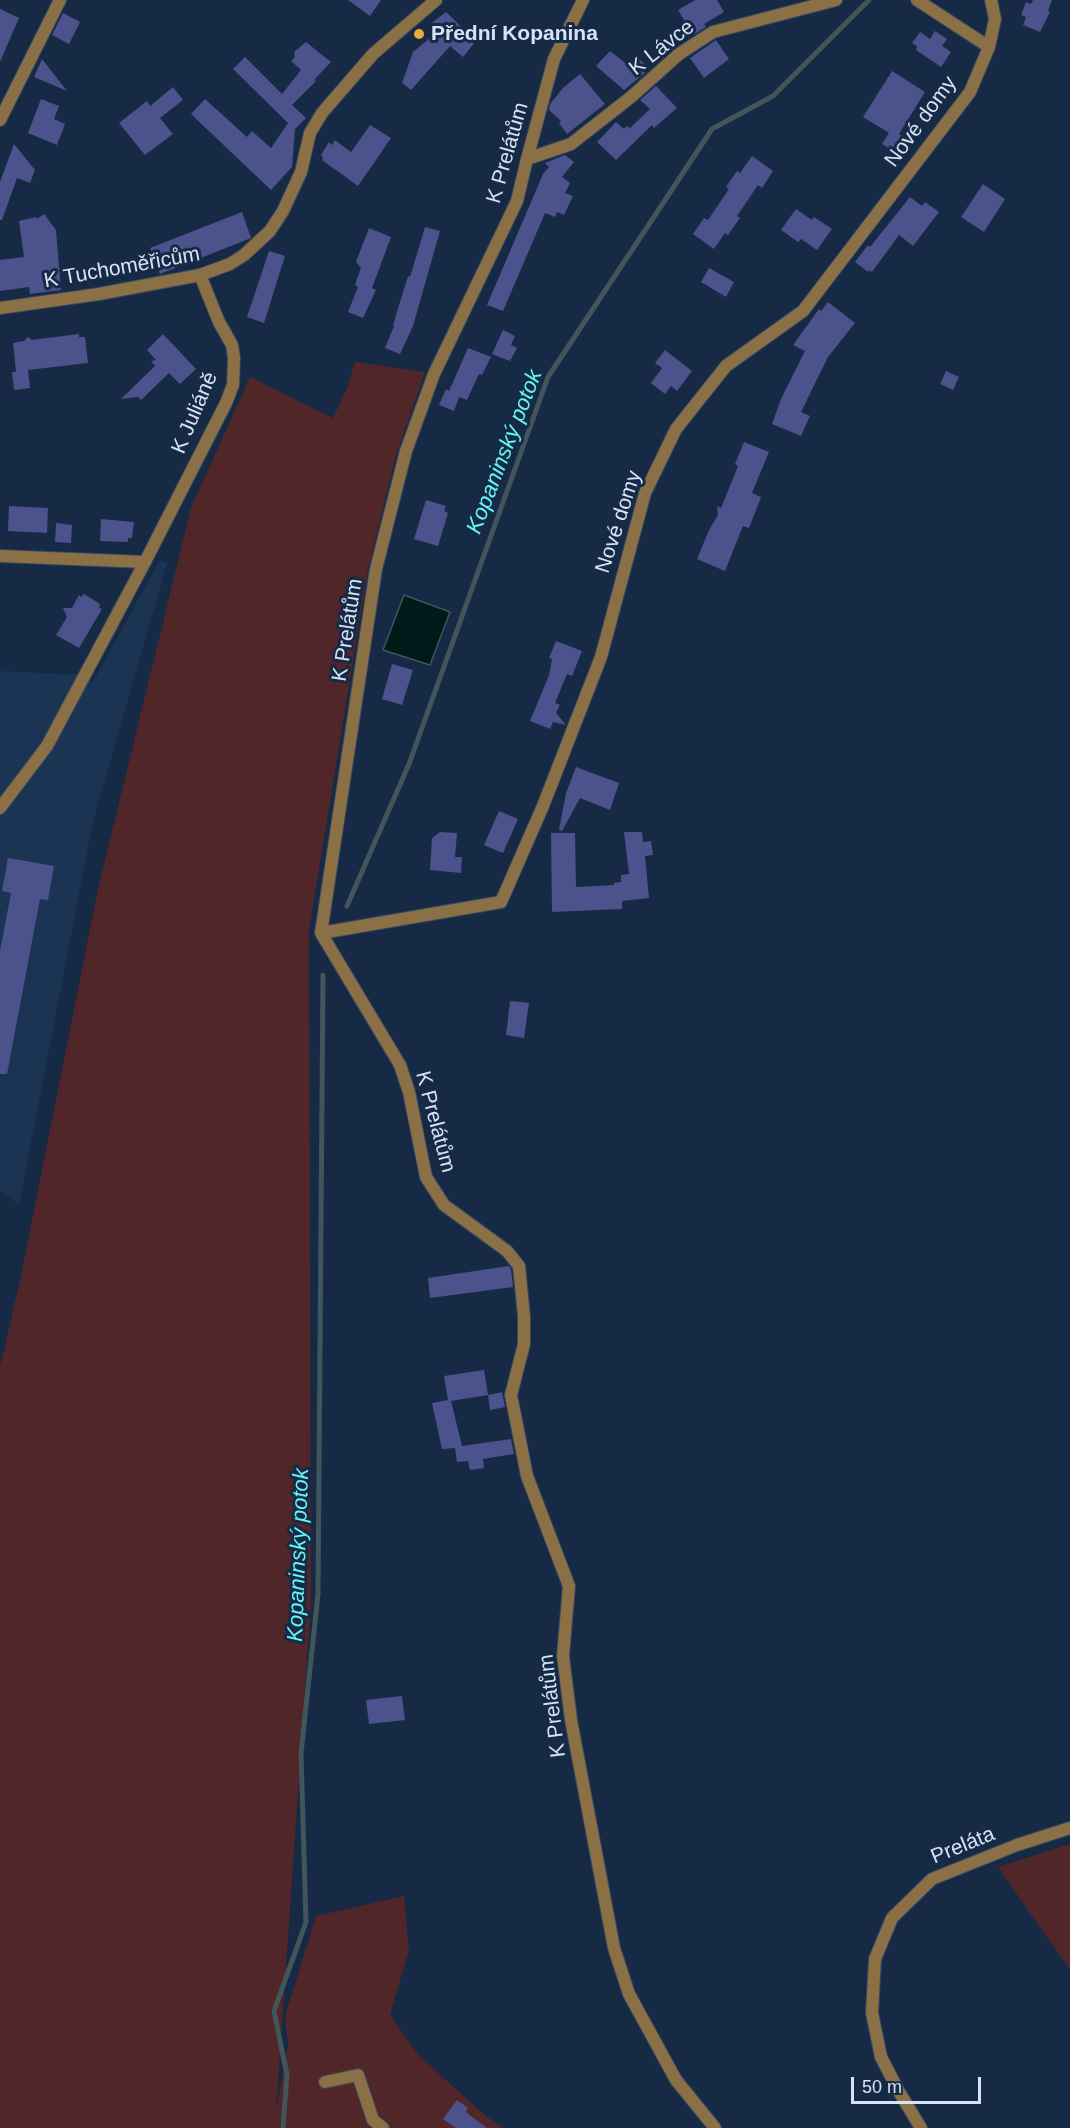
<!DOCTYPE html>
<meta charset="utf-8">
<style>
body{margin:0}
#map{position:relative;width:1070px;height:2128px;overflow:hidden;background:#162a45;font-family:Arial,sans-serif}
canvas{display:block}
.scale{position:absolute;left:851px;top:2077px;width:130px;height:27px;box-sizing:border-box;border:3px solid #d6e3f5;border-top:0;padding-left:8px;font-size:18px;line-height:21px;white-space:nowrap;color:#d6e3f5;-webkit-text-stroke:4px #162a45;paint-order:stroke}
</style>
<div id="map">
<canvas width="1070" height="2128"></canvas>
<div class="scale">50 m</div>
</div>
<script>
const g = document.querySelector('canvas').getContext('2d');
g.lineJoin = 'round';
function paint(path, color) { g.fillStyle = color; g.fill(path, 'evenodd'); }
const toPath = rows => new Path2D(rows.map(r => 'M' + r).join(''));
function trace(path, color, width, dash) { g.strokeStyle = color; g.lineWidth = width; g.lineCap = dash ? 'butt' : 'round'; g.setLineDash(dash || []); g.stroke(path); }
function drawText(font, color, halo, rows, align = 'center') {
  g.font = font + ' Arial,sans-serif'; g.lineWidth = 6; g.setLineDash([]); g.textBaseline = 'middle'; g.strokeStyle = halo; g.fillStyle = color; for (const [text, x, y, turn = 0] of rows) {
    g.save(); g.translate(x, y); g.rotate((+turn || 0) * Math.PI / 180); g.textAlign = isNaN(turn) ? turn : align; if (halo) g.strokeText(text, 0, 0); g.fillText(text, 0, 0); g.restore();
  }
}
paint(toPath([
 [160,560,167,564,93,821,19,1205,0,1190,0,671,83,675,93,682]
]), '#1c3454');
paint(toPath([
 [355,362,425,372,396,455,368,569,309,930,311,1603,276,2111,288,2045,285,2017,316,1916,404,1896,409,1950,390,2015,418,2055,486,2116,503,2128,0,2128,0,1367,21,1276,98,889,191,508,250,377,333,418,348,386],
 [1070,1844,1070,1970,998,1867]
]), '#512629');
const water = toPath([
 [404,595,450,612,430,665,383,650,404,595]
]);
paint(water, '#001919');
trace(water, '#40565b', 1.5);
trace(toPath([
 [347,906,409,764,548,377,712,129,773,96,869,0],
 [283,2128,287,2075,274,2011,306,1922,301,1753,318,1594,323,975]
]), '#40565b', 5);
paint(toPath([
 [348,0,381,0,370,16],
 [695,0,717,0,724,12,704,24,706,27,693,35,678,10],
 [1033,0,1052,0,1048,11,1050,12,1040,32,1023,25,1026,17,1021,15,1026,2,1031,4],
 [0,9,19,18,0,62],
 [446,12,476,41,463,57,450,46,411,90,402,83,413,52,436,33,429,25],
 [63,13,80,22,69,44,52,35],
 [935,31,947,39,942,46,951,52,941,67,916,50,917,46,912,43,920,32,930,39],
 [716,40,729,59,704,78,690,58],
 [306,42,331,62,314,80,316,81,292,105,306,118,295,129,292,167,271,190,191,114,205,99,247,137,252,131,271,148,288,123,233,69,245,57,282,94,301,70,291,61,295,57,294,52],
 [610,51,629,66,637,58,648,66,643,71,645,73,624,90,596,66],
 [42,59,67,91,34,77],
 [892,71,925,92,899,134,909,141,900,155,882,144,889,133,863,117],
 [580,74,605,104,567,134,559,123,561,121,549,110,550,104,563,88],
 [656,86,677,108,654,128,652,125,616,160,597,142,616,122,624,129,627,126,630,128,650,109,640,100],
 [173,87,183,100,160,118,173,134,145,155,119,123,147,101,150,106],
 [41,99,59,106,54,119,65,124,57,145,28,133],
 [370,125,391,138,358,186,322,160,323,158,321,155,329,142,332,145,335,140,351,152],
 [14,144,35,170,30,183,17,178,2,220,0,220,0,182],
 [565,155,574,162,562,177,570,183,565,193,573,196,564,215,557,212,555,217,545,213,503,311,487,305,543,174,549,167,545,163],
 [752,156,773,171,762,188,758,185,737,216,740,218,728,235,725,233,714,249,693,234,704,218,708,220,729,189,726,187,737,171,740,173],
 [983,184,1005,199,984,232,961,217],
 [910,197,922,206,925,202,939,212,913,246,899,235,872,272,869,270,868,272,855,262,868,245,870,247],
 [796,209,812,220,814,217,832,229,817,250,801,239,798,242,781,230],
 [242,212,251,238,160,274,150,248],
 [44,214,56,230,61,290,30,294,29,287,0,291,0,260,24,257,19,221,36,217,37,219],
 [425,227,440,231,413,326,400,354,385,348,394,326,393,325,408,276,410,277],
 [369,228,391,237,372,288,376,290,363,318,348,312,358,287,355,285,361,268,356,262],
 [269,251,285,256,264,323,247,317],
 [709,268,734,282,726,297,701,282],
 [828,302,855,323,828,357,801,412,810,416,801,436,772,424,781,399,805,351,793,345,819,309,821,311],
 [503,330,515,336,511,345,517,348,510,361,492,354],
 [79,334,79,337,85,337,88,363,28,370,30,388,14,390,12,372,16,372,13,343,24,341,28,337,32,340],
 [163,334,196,369,180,384,169,373,141,400,138,397,121,399,155,366,151,361,156,360,147,350],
 [468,348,491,357,482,375,479,374,467,400,459,397,454,411,439,405,446,389,449,391],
 [665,350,692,371,677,391,671,386,665,394,651,383,662,368,655,363],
 [946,371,959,377,953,390,940,384],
 [744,442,769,452,752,493,761,497,749,528,743,526,725,571,697,559,709,530,718,515,717,506,721,508,738,466,735,464],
 [426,500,446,506,444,511,448,513,438,546,414,539],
 [9,506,48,508,47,533,8,531],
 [101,519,134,522,132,538,128,538,128,542,100,541],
 [56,523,72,525,71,543,55,542],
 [84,594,100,604,99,608,102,609,79,648,56,635,67,617,63,608,72,608,79,595,81,597],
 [556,641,582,651,572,676,567,674,555,703,560,705,556,713,566,725,553,722,550,729,530,721,549,675,552,659,549,658],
 [392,664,413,670,402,705,382,699],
 [576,767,619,783,610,810,580,798,562,831,559,830,566,793],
 [499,811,518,819,503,853,484,845],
 [440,832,457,833,455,857,462,857,461,873,430,870,432,838],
 [624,832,642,832,643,842,651,841,653,855,645,856,649,898,622,901,622,909,552,912,551,833,575,833,576,887,614,885,614,883,621,882,621,875,629,874],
 [8,858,54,866,48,900,40,899,7,1074,0,1074,0,951,11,893,2,891],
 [510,1001,529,1003,524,1038,506,1035],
 [509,1266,511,1269,513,1287,430,1298,428,1278],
 [484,1370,488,1395,451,1401,462,1446,511,1439,514,1454,483,1459,484,1468,470,1470,468,1461,457,1462,455,1448,442,1449,432,1403,448,1400,444,1376],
 [502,1392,505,1407,490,1410,488,1395],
 [402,1696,405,1720,369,1724,366,1700],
 [457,2100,468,2108,466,2111,468,2114,487,2128,456,2128,443,2119]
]), '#4b528c');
const minor = toPath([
 [583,0,554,59,527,159,517,201,434,374,406,451,376,569,321,933,400,1065,409,1092,426,1177,444,1205,507,1251,519,1266,524,1316,524,1344,511,1395,527,1476,569,1586,563,1656,571,1720,614,1948,629,1994,676,2080,715,2128],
 [917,0,989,47],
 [0,120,60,0],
 [527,159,571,144,631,97,679,54,713,32,836,0],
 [0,556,145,562],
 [0,808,47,746,145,562,226,403,233,385,234,358,232,345,219,322,200,275],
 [321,933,501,902,543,806,601,657,645,493,676,429,726,366,803,311,970,92,989,47,995,19,991,0],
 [325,2082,358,2075,373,2120,383,2128],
 [921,2128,898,2090,881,2057,872,2013,875,1959,892,1918,932,1879,1017,1845,1070,1828]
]);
const tertiary = toPath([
 [0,308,99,294,200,275,230,264,244,255,270,231,283,211,301,172,310,133,322,113,373,54,436,0]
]);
trace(minor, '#354861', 14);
trace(tertiary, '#354861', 14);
trace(minor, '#8b6f45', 12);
trace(tertiary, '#8b6f45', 12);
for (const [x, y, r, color] of [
 [419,34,6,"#eba939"]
]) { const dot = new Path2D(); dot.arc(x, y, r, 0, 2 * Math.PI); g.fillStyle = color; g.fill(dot); trace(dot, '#162a45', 2); }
drawText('bold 21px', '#d6e3f5', '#162a45', [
 ["Přední Kopanina",431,34]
], 'left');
drawText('21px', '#d6e3f5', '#162a45', [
 ["K Lávce",662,48,-38],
 ["Nové domy",921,122,-54],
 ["K Prelátům",508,153,-74],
 ["K Tuchoměřicům",122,268,-10],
 ["K Juliáně",195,413,-67],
 ["Nové domy",619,522,-72],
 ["K Prelátům",348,630,-81],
 ["K Prelátům",435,1122,75],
 ["K Prelátům",553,1706,-97],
 ["Preláta",963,1846,-22]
]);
drawText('italic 22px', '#63f4f6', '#162a45', [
 ["Kopaninský potok",505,452,-69],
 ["Kopaninský potok",299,1555,-88]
]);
</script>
